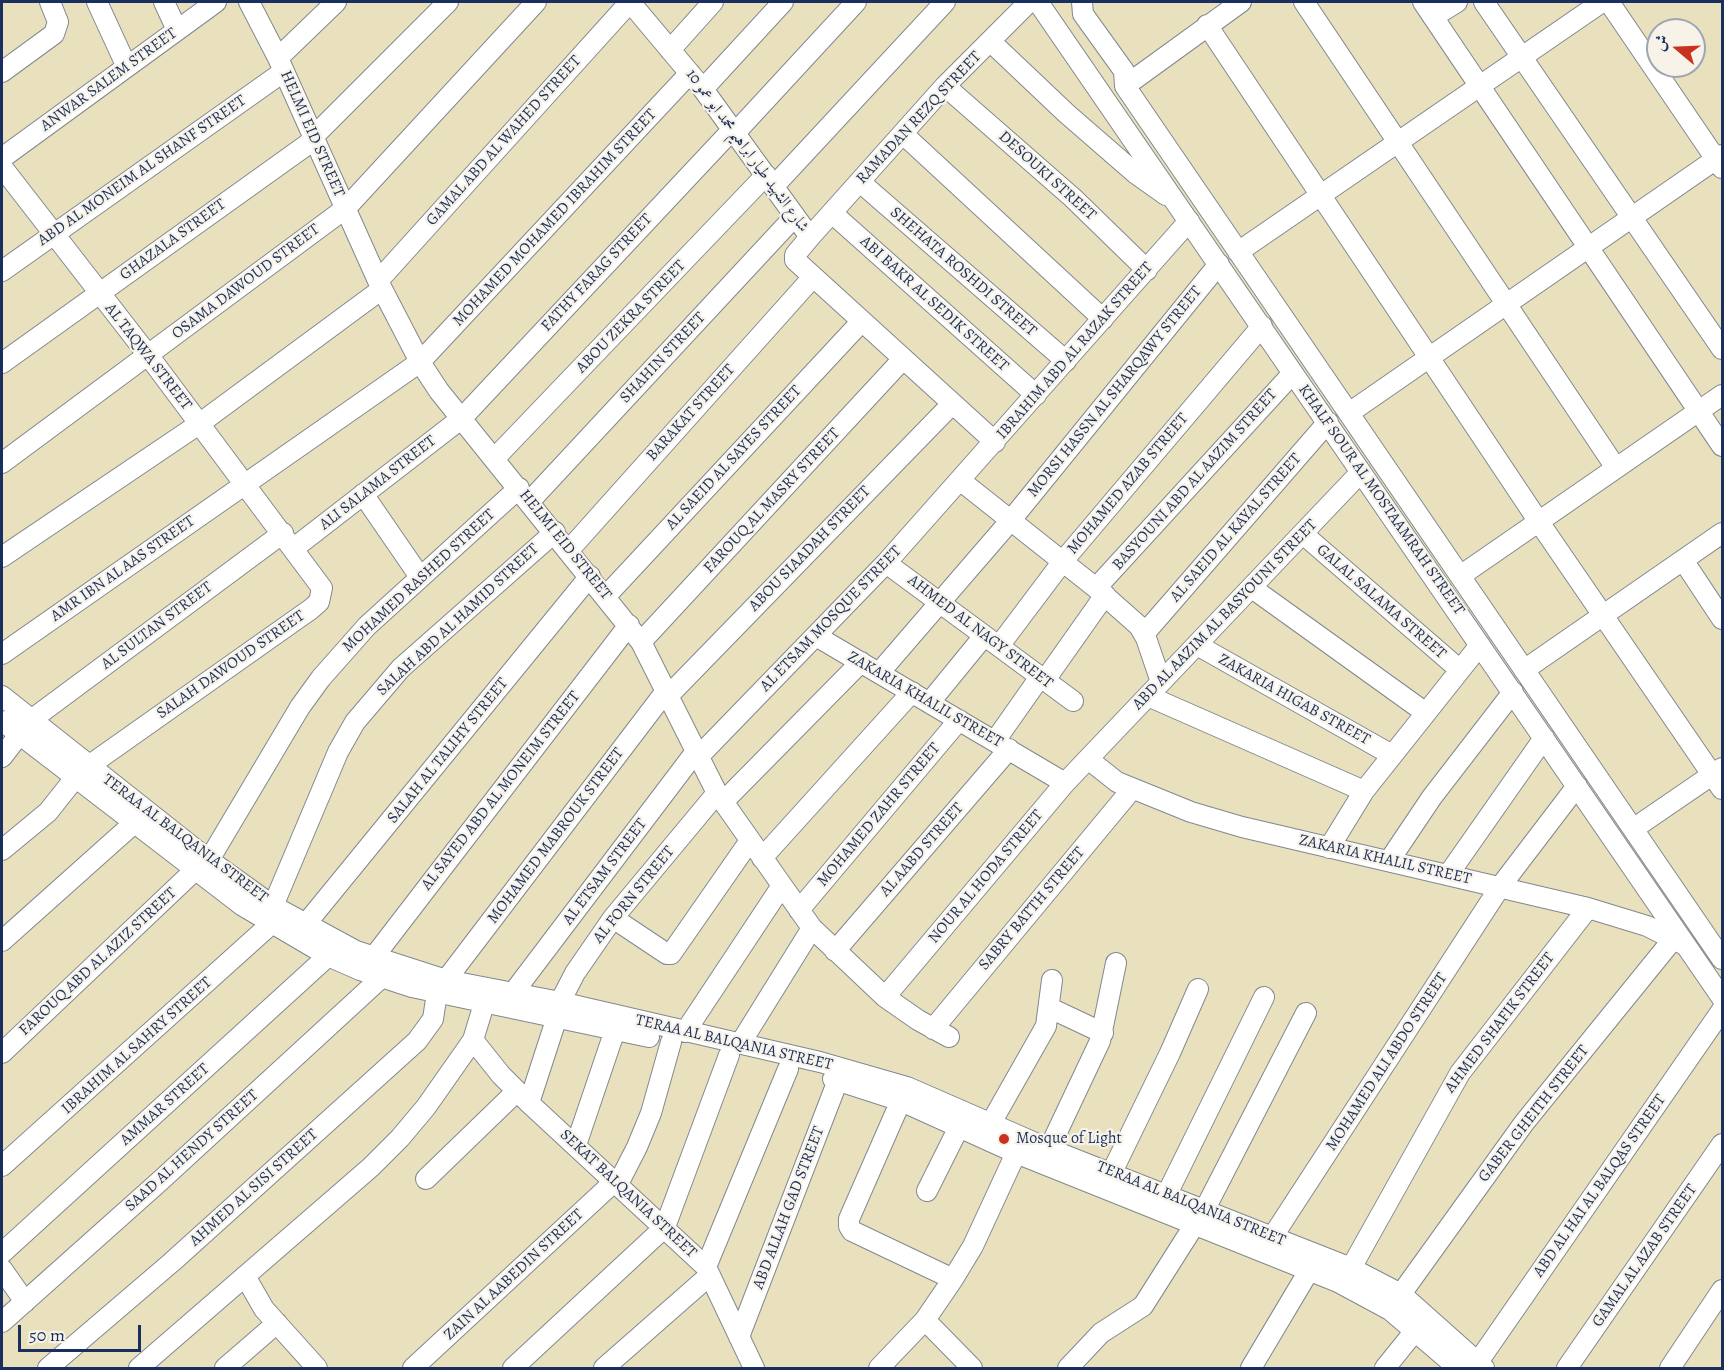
<!DOCTYPE html>
<meta charset="utf-8">
<style>
body{margin:0}
#map{position:relative;width:1724px;height:1370px;overflow:hidden;background:#e9e1be;font-family:Alegreya,Amiri,serif}
canvas{display:block}
.frame{position:absolute;inset:0;border:3px solid #1b2f5e;pointer-events:none}
.north{position:absolute;left:1646px;top:18px;width:60px;height:60px;box-sizing:border-box;background:#f7f3e8;border:2px solid #9fa5b1;border-radius:50%;rotate:289deg;font-size:16px;font-weight:700;line-height:24px;text-align:center;color:#1b2f5e}
.north::after{content:'';display:block;margin:auto;width:21px;height:27px;background:#c8321e;clip-path:polygon(50% 0,100% 100%,50% 72%,0 100%)}
.scale{position:absolute;left:18px;top:1325px;width:123px;height:27px;box-sizing:border-box;border:3px solid #1b2f5e;border-top:0;padding-left:8px;font-size:18px;line-height:21px;white-space:nowrap;color:#1b2f5e;-webkit-text-stroke:4px #f7f3e8;paint-order:stroke}
</style>
<div id="map">
<canvas width="1724" height="1370"></canvas>
<div class="frame"></div>
<div class="north">ش</div>
<div class="scale">50 m</div>
</div>
<script>
const g = document.querySelector('canvas').getContext('2d');
g.lineJoin = 'round';
const toPath = rows => new Path2D(rows.map(r => 'M' + r).join(''));
function trace(path, color, width, dash) { g.strokeStyle = color; g.lineWidth = width; g.lineCap = dash ? 'butt' : 'round'; g.setLineDash(dash || []); g.stroke(path); }
function drawText(font, color, halo, rows, align = 'center') {
  g.font = font + ' Alegreya,Amiri,serif'; g.lineWidth = 4.5; g.setLineDash([]); g.textBaseline = 'middle'; g.strokeStyle = halo; g.fillStyle = color; for (const [text, x, y, turn = 0] of rows) {
    g.save(); g.translate(x, y); g.rotate((+turn || 0) * Math.PI / 180); g.textAlign = isNaN(turn) ? turn : align; if (halo) g.strokeText(text, 0, 0); g.fillText(text, 0, 0); g.restore();
  }
}
const minor = toPath([
 [97,2,126,65],
 [164,2,177,30],
 [249,2,278,58,378,281,420,362,439,391,641,642,717,793,812,928,885,997,918,1020,949,1037],
 [630,2,703,89,810,237,795,255,795,260,995,442],
 [1038,2,1722,998],
 [1082,2,1083,14,1124,71,1125,86,1722,959],
 [1304,2,1616,468],
 [1423,2,1722,446],
 [1484,2,1722,349],
 [1609,2,1722,168],
 [1433,17,1457,2],
 [1207,25,1539,522,1722,789],
 [990,41,1066,113,1135,173,1166,195],
 [670,50,713,2],
 [278,58,336,2],
 [2,72,54,34,58,22,50,2],
 [945,86,1073,198,1147,270],
 [1125,86,1241,2],
 [703,89,783,2],
 [735,133,856,2],
 [903,134,1103,319],
 [314,136,448,2],
 [2,158,216,2],
 [2,167,148,355,322,588,319,602,311,609,90,765],
 [860,182,1066,361],
 [774,186,945,2],
 [832,213,1036,395],
 [810,237,945,86,1029,2],
 [1238,252,1602,2],
 [2,271,283,72],
 [378,281,630,2],
 [2,363,315,139],
 [1349,413,1722,155],
 [495,458,766,175],
 [2,463,346,208,536,2],
 [961,481,1096,588,1139,626,1146,638,1161,682],
 [363,494,420,577],
 [530,501,795,216],
 [1303,534,1460,670],
 [294,548,462,418,733,129],
 [569,550,813,277],
 [2,557,199,424,382,289],
 [1683,560,1722,619],
 [886,563,1073,701],
 [1460,576,1722,395],
 [1096,588,1293,373],
 [1252,588,1426,713],
 [606,596,862,321],
 [1144,634,1328,422],
 [816,636,1065,783],
 [641,642,903,359],
 [1197,645,1392,755],
 [999,646,1063,561,1262,326],
 [2,654,420,362,690,73],
 [1524,670,1722,533],
 [879,673,1011,520,1219,264],
 [1045,680,1105,595],
 [669,695,952,404],
 [2,696,209,860,273,906,356,951,446,980,560,1002,820,1062,907,1087,1049,1149,1351,1268,1401,1294,1484,1368],
 [1148,696,1364,791],
 [930,702,984,636],
 [31,720,283,533],
 [2,721,243,906,328,956,360,970,412,987,649,1037],
 [995,741,1040,677],
 [700,755,886,563,1189,221],
 [2,757,19,735],
 [1088,759,1117,782,1191,812,1242,827,1588,908,1647,926,1683,944],
 [723,802,861,662],
 [1633,829,1722,768],
 [1329,848,1364,791,1480,645],
 [2,850,48,812,75,778],
 [762,858,912,692],
 [209,860,300,707,321,678,367,626,519,488],
 [1389,861,1432,797,1513,692],
 [1448,875,1544,738],
 [273,906,338,752,355,722,401,668,555,532],
 [799,910,959,720],
 [613,918,667,954,671,954,749,842],
 [305,925,590,576],
 [2,941,133,824],
 [835,951,1009,749],
 [373,958,629,625],
 [446,980,666,691],
 [513,993,697,750],
 [885,997,1065,783,1361,472],
 [560,1002,575,973,613,918,717,793],
 [1050,1008,1103,1033],
 [933,1029,1132,789],
 [685,1032,781,887],
 [473,1040,501,1075,529,1103,706,1267,754,1368],
 [740,1044,812,928],
 [2,1053,194,871],
 [833,1079,901,1101,1016,1153,1338,1282,1390,1310,1458,1368],
 [906,1089,849,1219,849,1226,852,1231,953,1279],
 [529,1103,557,1017],
 [991,1123,1046,1026,1052,980],
 [576,1145,615,1030],
 [1049,1149,1100,1041,1116,963],
 [2,1166,271,924],
 [1112,1172,1170,1053,1198,989],
 [426,1179,517,1091],
 [618,1184,637,1147,651,1113,671,1042],
 [927,1191,959,1127],
 [1167,1194,1264,997],
 [1205,1209,1306,1013],
 [1273,1236,1500,887,1577,786],
 [2,1253,328,956],
 [706,1267,788,1069],
 [1351,1268,1460,1073,1588,908],
 [2,1269,25,1302],
 [245,1276,264,1309,317,1368],
 [1401,1294,1524,1123,1674,938],
 [925,1320,972,1368],
 [2,1322,160,1181,381,978],
 [739,1337,838,1080],
 [1478,1362,1722,1010],
 [48,1368,172,1262,417,1041,433,1019,437,993],
 [139,1368,371,1167,400,1138,426,1107,473,1040,488,991],
 [225,1368,277,1323],
 [413,1368,615,1181],
 [513,1368,665,1227,729,1055],
 [604,1368,710,1275],
 [879,1368,925,1320,953,1279,973,1246,1016,1153],
 [1068,1368,1101,1333,1143,1306,1195,1224],
 [1251,1368,1310,1269],
 [1385,1368,1423,1321],
 [1567,1368,1722,1144],
 [1670,1368,1722,1290]
]);
trace(minor, '#82888e', 22);
trace(minor, '#fff', 20);
for (const [x, y, r, color] of [
 [1004,1139,6,"#c8321e"]
]) { const dot = new Path2D(); dot.arc(x, y, r, 0, 2 * Math.PI); g.fillStyle = color; g.fill(dot); trace(dot, '#f7f3e8', 2); }
drawText('16px', '#1b2f5e', '#f7f3e8', [
 ["ANWAR SALEM STREET",109,80,-36],
 ["RAMADAN REZQ STREET",919,118,-47],
 ["HELMI EID STREET",312,134,66],
 ["GAMAL ABD AL WAHED STREET",504,141,-48],
 ["شارع الشهيد طيار ابراهيم محمد ابو عمو 10",747,151,54],
 ["ABD AL MONEIM AL SHANF STREET",142,171,-35],
 ["DESOUKI STREET",1047,176,42],
 ["MOHAMED MOHAMED IBRAHIM STREET",555,218,-47],
 ["GHAZALA STREET",173,240,-36],
 ["SHEHATA ROSHDI STREET",963,272,41],
 ["FATHY FARAG STREET",597,273,-47],
 ["OSAMA DAWOUD STREET",246,282,-37],
 ["ABI BAKR AL SEDIK STREET",934,304,42],
 ["ABOU ZEKRA STREET",631,317,-46],
 ["IBRAHIM ABD AL RAZAK STREET",1075,351,-49],
 ["AL TAQWA STREET",148,357,52],
 ["SHAHIN STREET",663,358,-47],
 ["MORSI HASSN AL SHARQAWY STREET",1115,392,-51],
 ["BARAKAT STREET",691,413,-48],
 ["AL SAEID AL SAYES STREET",734,458,-47],
 ["BASYOUNI ABD AL AAZIM STREET",1195,480,-48],
 ["ALI SALAMA STREET",378,483,-38],
 ["MOHAMED AZAB STREET",1128,484,-50],
 ["KHALF SOUR AL MOSTAAMRAH STREET",1381,500,55],
 ["FAROUQ AL MASRY STREET",772,501,-47],
 ["AL SAEID AL KAYAL STREET",1236,528,-49],
 ["HELMI EID STREET",565,545,51],
 ["ABOU SIAADAH STREET",810,549,-46],
 ["AMR IBN AL AAS STREET",123,569,-35],
 ["MOHAMED RASHED STREET",419,581,-43],
 ["GALAL SALAMA STREET",1381,602,41],
 ["ABD AL AAZIM AL BASYOUNI STREET",1225,615,-46],
 ["AL ETSAM MOSQUE STREET",831,619,-46],
 ["SALAH ABD AL HAMID STREET",458,620,-43],
 ["AL SULTAN STREET",157,626,-37],
 ["AHMED AL NAGY STREET",980,632,37],
 ["SALAH DAWOUD STREET",231,665,-35],
 ["ZAKARIA KHALIL STREET",925,700,30],
 ["ZAKARIA HIGAB STREET",1294,700,29],
 ["SALAH AL TALIHY STREET",448,751,-51],
 ["AL SAYED ABD AL MONEIM STREET",501,791,-52],
 ["MOHAMED ZAHR STREET",879,815,-50],
 ["MOHAMED MABROUK STREET",556,836,-53],
 ["TERAA AL BALQANIA STREET",185,839,37],
 ["AL AABD STREET",922,850,-49],
 ["ZAKARIA KHALIL STREET",1385,860,13],
 ["AL ETSAM STREET",605,872,-53],
 ["NOUR AL HODA STREET",986,877,-50],
 ["AL FORN STREET",634,895,-51],
 ["SABRY BATTH STREET",1032,909,-50],
 ["FAROUQ ABD AL AZIZ STREET",98,962,-43],
 ["AHMED SHAFIK STREET",1500,1023,-53],
 ["TERAA AL BALQANIA STREET",734,1043,13],
 ["IBRAHIM AL SAHRY STREET",137,1046,-42],
 ["MOHAMED ALI ABDO STREET",1387,1062,-57],
 ["AMMAR STREET",165,1105,-42],
 ["GABER GHEITH STREET",1534,1114,-52],
 ["SAAD AL HENDY STREET",192,1151,-42],
 ["ABD AL HAI AL BALQAS STREET",1600,1186,-55],
 ["AHMED AL SISI STREET",254,1188,-42],
 ["SEKAT BALQANIA STREET",628,1194,43],
 ["TERAA AL BALQANIA STREET",1191,1204,22],
 ["ABD ALLAH GAD STREET",789,1208,-69],
 ["GAMAL AL AZAB STREET",1645,1256,-55],
 ["ZAIN AL AABEDIN STREET",514,1275,-43]
]);
drawText('16px', '#1b2f5e', '#f7f3e8', [
 ["Mosque of Light",1016,1139]
], 'left');
</script>
